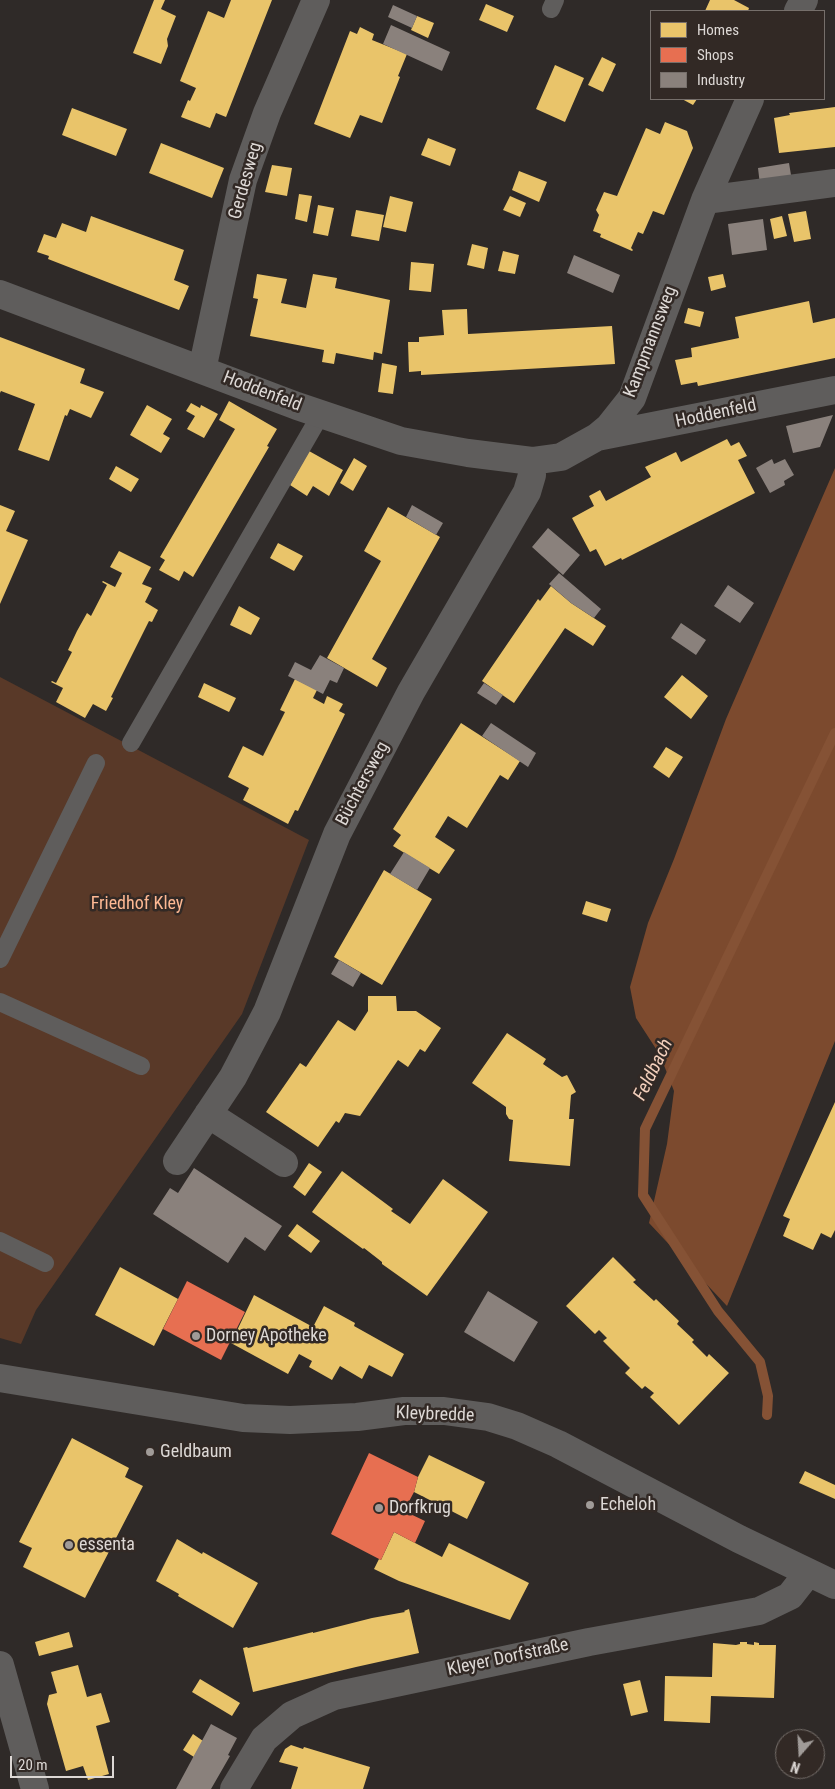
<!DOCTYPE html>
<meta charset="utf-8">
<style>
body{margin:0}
#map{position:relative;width:835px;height:1789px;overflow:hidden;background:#2f2a28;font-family:"Roboto Condensed",sans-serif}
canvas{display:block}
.legend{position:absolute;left:650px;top:10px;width:175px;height:90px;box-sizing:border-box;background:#322925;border:1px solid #766f6b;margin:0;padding:6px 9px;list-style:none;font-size:15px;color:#ddd8d5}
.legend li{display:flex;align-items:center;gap:10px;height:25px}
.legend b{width:25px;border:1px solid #766f6b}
.north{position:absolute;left:775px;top:1729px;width:50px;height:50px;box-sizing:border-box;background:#322925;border:1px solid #766f6b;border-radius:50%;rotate:199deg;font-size:14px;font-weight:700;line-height:20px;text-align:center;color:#ddd8d5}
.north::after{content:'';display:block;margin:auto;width:18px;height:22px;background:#a09b98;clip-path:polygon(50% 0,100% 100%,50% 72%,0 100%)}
.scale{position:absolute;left:10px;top:1756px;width:104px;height:22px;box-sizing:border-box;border:2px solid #ddd8d5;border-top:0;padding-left:6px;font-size:15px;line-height:18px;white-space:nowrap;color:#ddd8d5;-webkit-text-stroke:4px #322925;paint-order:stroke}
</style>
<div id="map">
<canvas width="835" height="1789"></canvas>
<ul class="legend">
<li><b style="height:14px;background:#e9c46a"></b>Homes</li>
<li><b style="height:14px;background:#e76f51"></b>Shops</li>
<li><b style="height:14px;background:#8a817c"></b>Industry</li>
</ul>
<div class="north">N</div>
<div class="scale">20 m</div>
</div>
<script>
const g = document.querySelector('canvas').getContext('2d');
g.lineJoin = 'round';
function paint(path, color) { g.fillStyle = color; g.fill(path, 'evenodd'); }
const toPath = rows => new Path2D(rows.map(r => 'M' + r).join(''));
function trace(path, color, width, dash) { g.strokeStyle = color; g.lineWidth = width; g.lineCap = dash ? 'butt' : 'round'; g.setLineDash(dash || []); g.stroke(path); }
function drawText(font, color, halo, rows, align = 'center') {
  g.font = font + ' "Roboto Condensed",sans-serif'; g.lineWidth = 5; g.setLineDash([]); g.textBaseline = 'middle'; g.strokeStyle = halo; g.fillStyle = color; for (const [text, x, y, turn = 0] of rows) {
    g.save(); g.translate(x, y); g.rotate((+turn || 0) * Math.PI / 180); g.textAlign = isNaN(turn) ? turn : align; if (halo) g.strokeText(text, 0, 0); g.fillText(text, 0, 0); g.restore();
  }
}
paint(toPath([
 [0,677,309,840,242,1014,36,1310,21,1344,0,1338]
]), '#593928');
paint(toPath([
 [835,468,835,1041,727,1306,649,1223,667,1144,674,1091,660,1055,636,1018,630,987,648,923,674,859,726,719]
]), '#7c4a2e');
paint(toPath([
 [154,0,165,0,161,9,176,16,167,39,168,46,161,64,133,53],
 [231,0,272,0,226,117,216,113,210,128,181,117,188,100,190,101,196,88,180,81,208,11,224,18],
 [710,0,734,0,749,8,748,11,705,11],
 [486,4,514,16,507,32,479,20],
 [417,16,434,23,428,38,411,30],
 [360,27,374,34,372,40,407,54,398,76,400,77,382,123,360,115,350,138,314,124,350,31,357,34],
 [602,57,616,64,603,92,588,85],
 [555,65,584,78,565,122,536,109],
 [682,99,697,99,693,105],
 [835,107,835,147,779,153,774,118,790,115,789,113],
 [72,108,127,129,116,156,62,135],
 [665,122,687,131,693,148,664,215,653,211,643,234,638,232,631,248,633,250,632,251,600,237,601,234,593,231,599,215,596,210,604,192,617,196,646,128,660,134],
 [428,138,456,149,450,166,421,155],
 [161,143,224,168,212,198,149,173],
 [272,165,292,168,287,196,265,192],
 [519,171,547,182,539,202,512,190],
 [299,194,312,196,307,222,295,219],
 [390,196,413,202,406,232,383,227],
 [510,196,526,203,520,217,503,210],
 [318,205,334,208,328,236,313,233],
 [356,210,384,215,379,241,351,236],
 [806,211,811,239,794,242,788,214],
 [91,216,184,250,174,280,189,286,179,310,48,259,49,256,37,252,44,234,56,238,62,223,86,232],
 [782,216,787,236,774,239,770,219],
 [472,244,488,248,484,269,467,265],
 [503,251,519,255,515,274,498,271],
 [411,262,434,264,431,292,409,290],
 [257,274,287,279,281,303,306,308,313,274,337,278,335,288,390,300,382,354,374,352,373,360,336,353,334,364,322,362,324,350,250,336,258,299,253,298],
 [723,274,726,287,711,291,708,277],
 [809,301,813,323,835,318,835,358,698,386,697,382,681,385,675,360,692,357,691,348,739,338,735,317],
 [688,308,704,312,700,327,684,323],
 [467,309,468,334,612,326,615,364,421,375,421,371,409,372,408,342,419,342,419,337,444,335,442,310],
 [0,337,85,369,80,383,104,392,91,418,70,409,67,416,65,415,49,461,18,450,35,404,1,391,0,393],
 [382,363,397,366,393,394,378,392],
 [229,401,277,429,267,446,269,447,193,577,184,571,179,581,159,570,165,560,160,557,235,429,219,420],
 [191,403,200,408,201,405,218,414,204,438,187,429,195,416,186,411],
 [147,405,172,419,163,434,170,438,161,453,130,435],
 [727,439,731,446,739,442,747,456,738,460,755,493,622,560,621,558,605,566,596,549,590,552,572,518,594,506,589,496,600,490,606,501,651,477,645,467,676,452,681,462],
 [309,451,343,470,329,496,313,486,307,496,290,485],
 [354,458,367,466,353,491,340,483],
 [116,466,139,479,131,492,109,479],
 [0,505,15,511,6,531,28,540,0,604],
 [388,507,440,537,372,659,387,668,377,687,327,658,381,561,364,551],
 [278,543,303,556,294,571,270,558],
 [119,551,151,567,142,584,152,588,145,602,158,610,152,622,149,621,111,697,113,698,106,711,93,704,85,718,56,702,63,688,51,682,52,681,56,683,72,652,68,650,77,631,87,613,91,616,107,585,102,582,103,581,115,587,122,573,110,567],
 [551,586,571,603,606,626,593,646,565,628,514,703,482,681,538,599,540,601],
 [239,606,260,618,251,635,230,625],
 [682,675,708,696,691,719,664,697],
 [295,679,317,690,313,698,324,704,327,696,343,704,339,711,345,714,298,811,295,810,288,824,243,800,249,788,228,777,243,746,263,756,285,712,280,710],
 [204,683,236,698,229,712,198,697],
 [461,723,520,761,508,780,500,775,467,828,448,816,435,837,455,850,439,874,393,846,401,835,393,829],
 [666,747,683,757,669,778,653,767],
 [384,870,432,899,382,985,334,957],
 [586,901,611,909,607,922,582,914],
 [368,996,396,996,397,1011,416,1011,441,1028,425,1052,420,1049,408,1067,398,1060,360,1116,345,1113,339,1123,336,1121,318,1147,266,1112,300,1063,306,1067,338,1020,355,1031,368,1011],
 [507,1033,546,1059,543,1064,562,1077,567,1075,576,1092,571,1095,569,1119,574,1119,570,1166,509,1161,513,1120,509,1119,506,1114,506,1107,472,1083],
 [835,1102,835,1230,831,1238,821,1233,813,1250,783,1236,790,1219,783,1216],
 [309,1163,322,1172,305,1196,293,1187],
 [342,1171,393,1209,391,1211,410,1224,443,1179,488,1212,427,1296,382,1264,382,1262,364,1248,363,1249,312,1212],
 [297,1224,320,1241,311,1253,288,1236],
 [613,1257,636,1280,633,1282,654,1301,656,1299,679,1321,677,1324,694,1340,692,1342,707,1357,709,1354,729,1373,679,1425,650,1397,654,1393,645,1386,642,1389,625,1373,630,1368,603,1341,607,1338,599,1330,595,1334,566,1306],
 [120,1267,178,1299,154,1346,95,1315],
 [254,1295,313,1327,324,1306,355,1323,354,1326,404,1354,392,1377,369,1365,362,1379,340,1366,332,1380,309,1367,312,1361,299,1354,288,1374,231,1343],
 [72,1438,129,1468,125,1477,143,1486,85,1598,23,1567,32,1548,19,1542],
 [429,1455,485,1482,467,1519,414,1492,418,1477],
 [805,1471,835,1485,835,1499,799,1483],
 [394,1532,442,1557,449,1543,529,1583,510,1620,399,1581,374,1569,379,1559,381,1560],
 [177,1539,202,1554,203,1552,258,1583,233,1628,178,1596,179,1594,156,1581],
 [409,1609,419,1653,356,1667,253,1692,243,1648,247,1647,248,1648,273,1642,313,1632,313,1633,372,1618,405,1612,404,1611],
 [69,1632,73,1647,39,1656,35,1642],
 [740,1642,747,1642,747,1644,754,1645,754,1642,759,1643,759,1645,776,1645,774,1698,711,1696,710,1723,664,1721,665,1676,712,1677,713,1643,736,1645,740,1644],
 [78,1665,87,1697,101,1693,110,1722,96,1726,109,1774,88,1780,83,1766,66,1771,47,1704,49,1695,57,1693,51,1672],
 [200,1679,240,1703,232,1716,192,1692],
 [640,1680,648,1712,631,1716,623,1684],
 [193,1734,203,1741,194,1757,183,1750],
 [291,1745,303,1749,304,1747,370,1767,363,1789,291,1789,298,1767,279,1762,285,1749]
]), '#e9c46a');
paint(toPath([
 [187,1281,245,1312,221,1360,163,1329],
 [369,1453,418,1477,414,1492,404,1511,425,1521,415,1543,394,1532,381,1560,331,1534]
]), '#e76f51');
paint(toPath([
 [393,5,417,16,412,28,388,17],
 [391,25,450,52,442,71,383,44],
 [789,163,792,181,760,185,758,168],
 [763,219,767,250,732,255,728,224],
 [574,255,620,275,613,293,567,273],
 [833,415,820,447,793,453,786,426],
 [772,459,774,464,785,459,794,475,784,481,785,485,770,493,756,468],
 [412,505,443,523,436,535,406,517],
 [548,528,580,555,563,575,532,547],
 [559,573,601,609,594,618,571,603,549,584],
 [728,585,754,603,740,623,714,606],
 [681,623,706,640,696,655,671,638],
 [320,655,344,668,337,683,330,680,323,694,288,676,295,662,311,670],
 [484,683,503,695,496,705,477,693],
 [491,723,536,753,528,767,482,736],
 [404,852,430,868,417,890,390,874],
 [339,960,361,973,353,987,331,974],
 [194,1168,282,1226,265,1251,245,1237,228,1263,153,1214,170,1188,178,1193],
 [488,1291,538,1322,514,1362,464,1332],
 [211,1724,237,1738,228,1755,230,1756,211,1789,176,1789]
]), '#8a817c');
trace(toPath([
 [767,1415,768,1396,760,1362,718,1311,643,1195,645,1129,835,733]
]), '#855235', 10);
trace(toPath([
 [551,9,555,0],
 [131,743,321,414],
 [0,959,96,763],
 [0,1002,141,1066],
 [0,1241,45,1263]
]), '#5f5d5c', 18);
trace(toPath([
 [798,11,804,0],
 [705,200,835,183],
 [0,294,297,406,401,441,468,453,532,461,561,457,597,437,609,427,632,398,705,200,750,99],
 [202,370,243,180,267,113,316,0],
 [597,437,835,390],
 [208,1114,284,1163],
 [177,1161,233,1077,267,1012,337,834,411,692,527,492,532,475,532,461],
 [0,1378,243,1418,290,1420,357,1417,404,1411,444,1411,488,1417,517,1426,558,1444,739,1539,835,1585],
 [0,1665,35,1789],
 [234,1789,264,1739,292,1715,334,1696,589,1642,759,1611,790,1596,808,1573]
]), '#5f5d5c', 28);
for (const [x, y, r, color] of [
 [196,1336,5,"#a09b98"],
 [150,1452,5,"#a09b98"],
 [590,1505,5,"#a09b98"],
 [379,1508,5,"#a09b98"],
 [69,1545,5,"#a09b98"]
]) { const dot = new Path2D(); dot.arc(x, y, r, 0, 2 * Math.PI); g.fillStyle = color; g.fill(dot); trace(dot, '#322925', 2); }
drawText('18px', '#ddd8d5', '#322925', [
 ["Gerdesweg",246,181,-74],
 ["Kampmannsweg",651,342,-69],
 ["Hoddenfeld",262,392,21],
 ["Hoddenfeld",716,414,-12],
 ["Büchtersweg",363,784,-62],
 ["Kleybredde",435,1415,2],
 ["Kleyer Dorfstraße",508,1658,-12]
]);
drawText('18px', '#fdb893', '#322925', [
 ["Friedhof Kley",137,904]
]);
drawText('18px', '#ddd8d5', '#322925', [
 ["Dorney Apotheke",206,1336],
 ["Geldbaum",160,1452],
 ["Echeloh",600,1505],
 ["Dorfkrug",389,1508],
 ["essenta",79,1545]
], 'left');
drawText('italic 19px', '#f2cfbc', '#322925', [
 ["Feldbach",654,1070,-64]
]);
</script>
